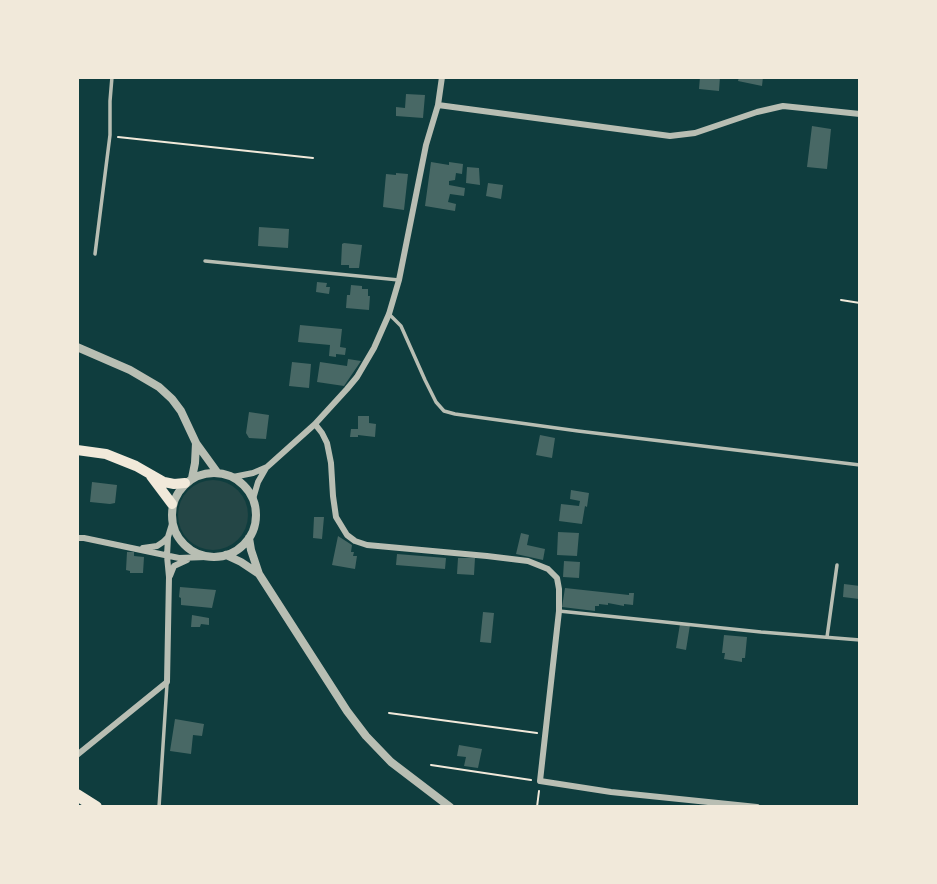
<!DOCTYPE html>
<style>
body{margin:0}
#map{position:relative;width:937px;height:884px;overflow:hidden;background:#0f3d3e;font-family:Rubik,sans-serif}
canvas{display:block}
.frame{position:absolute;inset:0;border:79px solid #f1e9da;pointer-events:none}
</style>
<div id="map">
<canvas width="937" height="884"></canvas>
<div class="frame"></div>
</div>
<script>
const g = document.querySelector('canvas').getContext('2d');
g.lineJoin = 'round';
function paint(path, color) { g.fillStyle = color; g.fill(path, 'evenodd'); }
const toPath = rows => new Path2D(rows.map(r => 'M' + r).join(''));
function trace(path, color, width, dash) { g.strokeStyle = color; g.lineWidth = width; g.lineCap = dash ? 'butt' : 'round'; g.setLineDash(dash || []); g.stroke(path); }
paint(toPath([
 '178 515a35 35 0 1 1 70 0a35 35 0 1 1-70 0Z'
]), '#244646');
paint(toPath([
 [700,77,720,77,719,91,699,89],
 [739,77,763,77,762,86,738,81],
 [406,94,425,95,423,118,396,116,396,107,405,108],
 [812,126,831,129,827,169,807,167],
 [431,162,449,165,449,162,463,164,462,174,456,173,455,180,449,181,449,185,465,188,464,196,450,194,448,202,456,204,455,211,425,206],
 [467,167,479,168,480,185,466,183],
 [396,173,408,174,404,210,383,207,386,174,396,175],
 [488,183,503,185,501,199,486,196],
 [259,227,289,229,288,248,258,246],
 [344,243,362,245,359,268,349,268,349,265,341,265,342,244],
 [317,282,327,283,326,287,330,287,329,294,316,292],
 [351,285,362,286,362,289,368,289,368,296,370,296,369,310,346,308,347,295,350,295],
 [300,325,342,329,340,347,346,348,345,355,336,354,336,357,329,356,330,345,298,342],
 [348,359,361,361,344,386,317,382,320,362,347,366],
 [292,362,311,364,309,388,289,386],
 [249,412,269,415,266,439,249,438,246,433],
 [358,416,369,416,369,423,376,424,375,437,358,435,358,437,350,437,351,429,358,429],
 [540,435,555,438,552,458,536,455],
 [92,482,117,485,115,503,110,504,90,502],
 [571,490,589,493,587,507,585,506,582,524,559,521,561,504,579,506,580,501,570,499],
 [314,517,324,517,322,539,313,538],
 [558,532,579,533,577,556,557,555],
 [521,533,529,535,527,545,545,549,543,560,516,554],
 [338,536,352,545,351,552,354,552,353,556,357,556,355,569,332,565],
 [127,552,134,552,134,556,144,557,143,573,130,573,130,571,126,570],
 [397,554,446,558,445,569,396,565],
 [458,558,475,558,474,575,457,574],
 [564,561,580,562,579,578,563,577],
 [844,584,860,586,859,599,843,597],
 [180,587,216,590,212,608,181,605,181,598,179,597],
 [565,588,629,595,629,593,634,593,633,605,624,604,624,606,608,603,608,605,599,604,599,606,595,606,595,611,562,607],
 [483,612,494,613,491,643,480,642],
 [192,615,209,618,209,625,201,624,200,627,191,627],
 [680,624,690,625,686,650,676,648],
 [724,635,747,637,745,658,742,658,742,662,724,659,725,653,722,653],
 [175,719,204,724,202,736,193,735,191,754,170,751],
 [459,745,482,749,478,768,464,766,466,757,457,756]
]), '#486865');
trace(toPath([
 [118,137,313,158],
 [841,300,860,303],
 [389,713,537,733],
 [431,765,531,780],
 [537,807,539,791]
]), '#f1e9da', 2);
trace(toPath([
 [95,254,110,135,110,101,112,77],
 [205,261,399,280],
 [389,314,401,326,425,380,436,402,444,411,455,414,578,431,860,465],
 [559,611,761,632,860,640],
 [827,637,837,565],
 [159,807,167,684],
 [762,807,774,807]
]), '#b8beb3', 3.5);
trace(toPath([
 [438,105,670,136,695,133,757,112,783,106,860,114],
 [315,424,322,433,327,443,331,463,333,496,336,517,347,535,355,541,367,545,487,556,528,561,548,569,557,578,559,589,559,611,540,781,611,792,757,807],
 [233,477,253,473,267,467,315,424,347,389,357,377,374,348,389,314,399,280,426,145,438,105,442,77],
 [253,499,258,482,266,468],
 [77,538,84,538,179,558,206,557],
 [143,548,157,546,163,542,168,537,172,524],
 [170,576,174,566,187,560],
 [77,755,167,682,169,577,167,556,168,537]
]), '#b8beb3', 6);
trace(toPath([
 [77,347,130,370,159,387,172,399,181,411,196,443,217,472],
 '172 515a42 42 0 1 1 84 0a42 42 0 1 1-84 0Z',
 [192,478,195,463,196,443],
 [249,538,251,550,259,574,347,711,366,736,391,762,450,807],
 [226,555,241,562,259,574]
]), '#b8beb3', 8);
trace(toPath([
 [77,450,106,454,136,466,164,482,174,484,185,483],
 [151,476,172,504]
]), '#f1e9da', 10);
trace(toPath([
 [77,795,96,807]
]), '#f1e9da', 12);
</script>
